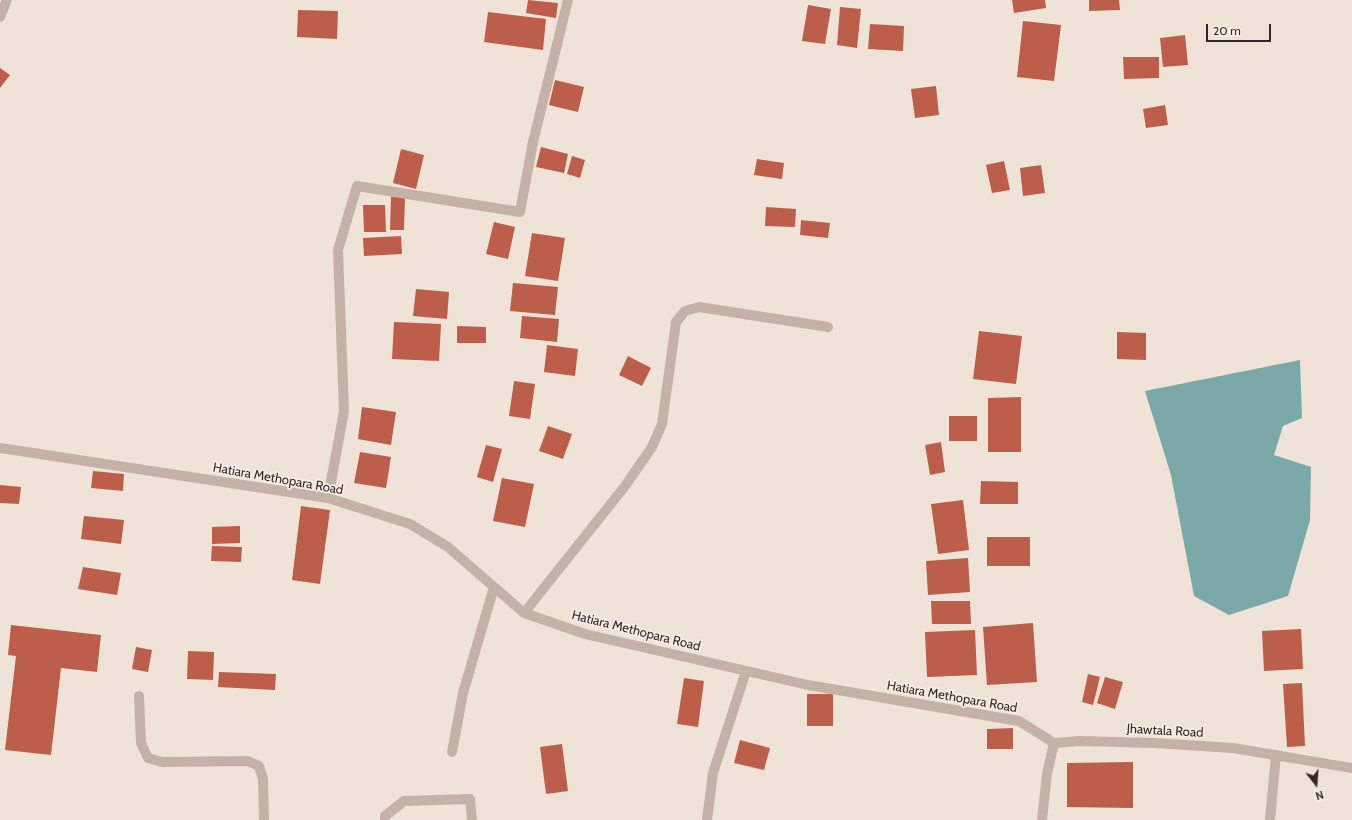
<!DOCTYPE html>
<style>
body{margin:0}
#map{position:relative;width:1352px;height:820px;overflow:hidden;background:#efe3d8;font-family:Cabin,sans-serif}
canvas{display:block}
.north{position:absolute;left:1296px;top:764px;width:40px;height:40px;-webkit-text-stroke:3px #f7ede4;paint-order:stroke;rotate:163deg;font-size:11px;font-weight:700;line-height:16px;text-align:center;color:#322926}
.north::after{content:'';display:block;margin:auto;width:14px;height:18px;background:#322926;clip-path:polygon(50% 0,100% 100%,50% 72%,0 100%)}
.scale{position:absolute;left:1206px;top:24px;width:65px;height:18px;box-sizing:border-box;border:2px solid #322926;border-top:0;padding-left:5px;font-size:12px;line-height:14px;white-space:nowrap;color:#322926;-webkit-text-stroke:3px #f7ede4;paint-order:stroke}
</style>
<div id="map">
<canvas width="1352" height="820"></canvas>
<div class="north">N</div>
<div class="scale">20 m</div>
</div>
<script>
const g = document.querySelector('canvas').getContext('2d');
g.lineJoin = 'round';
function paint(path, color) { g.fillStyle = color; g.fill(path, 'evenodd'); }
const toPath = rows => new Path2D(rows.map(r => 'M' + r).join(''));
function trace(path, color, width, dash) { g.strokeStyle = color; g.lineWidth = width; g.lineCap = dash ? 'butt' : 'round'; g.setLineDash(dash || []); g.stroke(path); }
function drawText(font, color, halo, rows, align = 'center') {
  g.font = font + ' Cabin,sans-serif'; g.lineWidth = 3.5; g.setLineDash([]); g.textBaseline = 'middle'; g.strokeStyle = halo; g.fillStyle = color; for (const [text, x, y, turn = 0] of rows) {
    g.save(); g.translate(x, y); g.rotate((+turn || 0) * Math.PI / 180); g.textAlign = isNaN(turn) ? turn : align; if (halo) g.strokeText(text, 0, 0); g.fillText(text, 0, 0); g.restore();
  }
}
paint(toPath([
 [1300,360,1302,418,1283,426,1274,455,1311,467,1310,520,1288,596,1229,615,1194,596,1171,475,1145,391]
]), '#7aa9a8');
paint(toPath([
 [528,0,558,3,556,18,526,13],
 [1012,0,1045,0,1046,8,1014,13],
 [1089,0,1119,0,1120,10,1089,11],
 [808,5,831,9,825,44,802,41],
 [840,7,861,9,857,48,837,45],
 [298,10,338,11,337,39,297,37],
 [488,12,546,19,543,50,484,42],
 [1023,21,1061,25,1054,81,1017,77],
 [870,24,904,26,903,51,868,49],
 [1185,35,1188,65,1163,67,1160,38],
 [1123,57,1159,57,1159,78,1124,79],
 [0,68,10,75,0,88],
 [555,80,584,87,578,112,549,105],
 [936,86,939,115,915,118,911,89],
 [1165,105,1168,125,1146,128,1143,109],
 [541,147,568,154,564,173,536,167],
 [401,149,424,155,416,189,393,183],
 [572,156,585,160,580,178,567,174],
 [757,159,784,163,782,179,754,175],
 [1004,161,1010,190,992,193,986,165],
 [1041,165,1045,193,1023,196,1020,168],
 [391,197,405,197,404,230,390,230],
 [363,205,385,205,386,232,364,232],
 [766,207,796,209,795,227,765,226],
 [801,220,830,223,828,238,800,235],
 [494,222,515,227,508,259,486,254],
 [532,233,565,238,558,281,525,276],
 [401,236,402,254,364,256,363,238],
 [513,283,558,287,555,315,510,311],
 [416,289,449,292,447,319,413,316],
 [522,316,559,319,557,342,520,338],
 [394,322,441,324,439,361,392,359],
 [457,326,486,327,486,343,457,343],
 [979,331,1022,336,1016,384,973,379],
 [1117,332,1146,333,1146,360,1117,359],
 [547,345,578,349,575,376,544,372],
 [628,356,651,368,642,386,619,375],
 [514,381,535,384,530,419,509,416],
 [1021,397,1021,452,988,452,988,398],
 [362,407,396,412,391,445,358,439],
 [949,416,977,416,977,441,949,441],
 [548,426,572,434,563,459,539,451],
 [941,442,945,472,930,475,925,445],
 [486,445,502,449,493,482,477,477],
 [360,452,391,457,386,488,354,483],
 [93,471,124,474,123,491,91,488],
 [502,478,534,484,525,527,493,521],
 [981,481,1018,482,1018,504,980,504],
 [0,485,21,487,19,504,0,503],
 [963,500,969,550,938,554,931,504],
 [301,506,330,510,320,584,292,580],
 [84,516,124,520,121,544,81,539],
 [240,526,240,543,212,544,212,527],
 [987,537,1030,537,1030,566,987,566],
 [212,546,242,547,241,562,211,561],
 [968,558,970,592,928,595,926,561],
 [83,567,121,573,117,595,78,589],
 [931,601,970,601,971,624,932,624],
 [1033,623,1037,682,987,685,983,627],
 [11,625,101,635,97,672,61,668,51,755,5,750,16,656,8,655],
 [1301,629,1303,669,1264,671,1262,631],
 [975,630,977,675,927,677,925,632],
 [136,647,152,650,148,672,132,669],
 [188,651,214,652,213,680,187,679],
 [219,672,276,674,275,690,218,687],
 [1088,674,1100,677,1093,705,1082,702],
 [1105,677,1123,682,1115,709,1097,703],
 [684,678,704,681,698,727,677,724],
 [1302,683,1305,746,1287,747,1283,684],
 [807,694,833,694,833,726,807,726],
 [1013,728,1013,749,987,749,987,729],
 [740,740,770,748,764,770,734,763],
 [562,744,568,791,546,794,540,747],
 [1133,762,1133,808,1067,807,1067,763]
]), '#bc5e49');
trace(toPath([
 [0,17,7,0],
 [0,448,328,498,410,524,448,547,524,613,585,634,808,685,1019,721,1054,743],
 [328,498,344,411,338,250,357,186,520,212,533,142,568,0],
 [524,613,625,486,652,447,662,424,676,322,685,311,699,307,828,327],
 [139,696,141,743,148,758,162,762,248,761,259,766,263,779,264,820],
 [452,752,463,693,494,587],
 [385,820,385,816,404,801,470,799,472,820],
 [707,820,713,773,746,671],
 [1042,820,1047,774,1054,743,1080,741,1154,743,1233,748,1352,768],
 [1270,820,1276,755]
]), '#c5b2a6', 10);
drawText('13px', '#322926', '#f7ede4', [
 ["Hatiara Methopara Road",278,479,10],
 ["Hatiara Methopara Road",636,631,14],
 ["Hatiara Methopara Road",952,697,10],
 ["Jhawtala Road",1165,731,3]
]);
</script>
